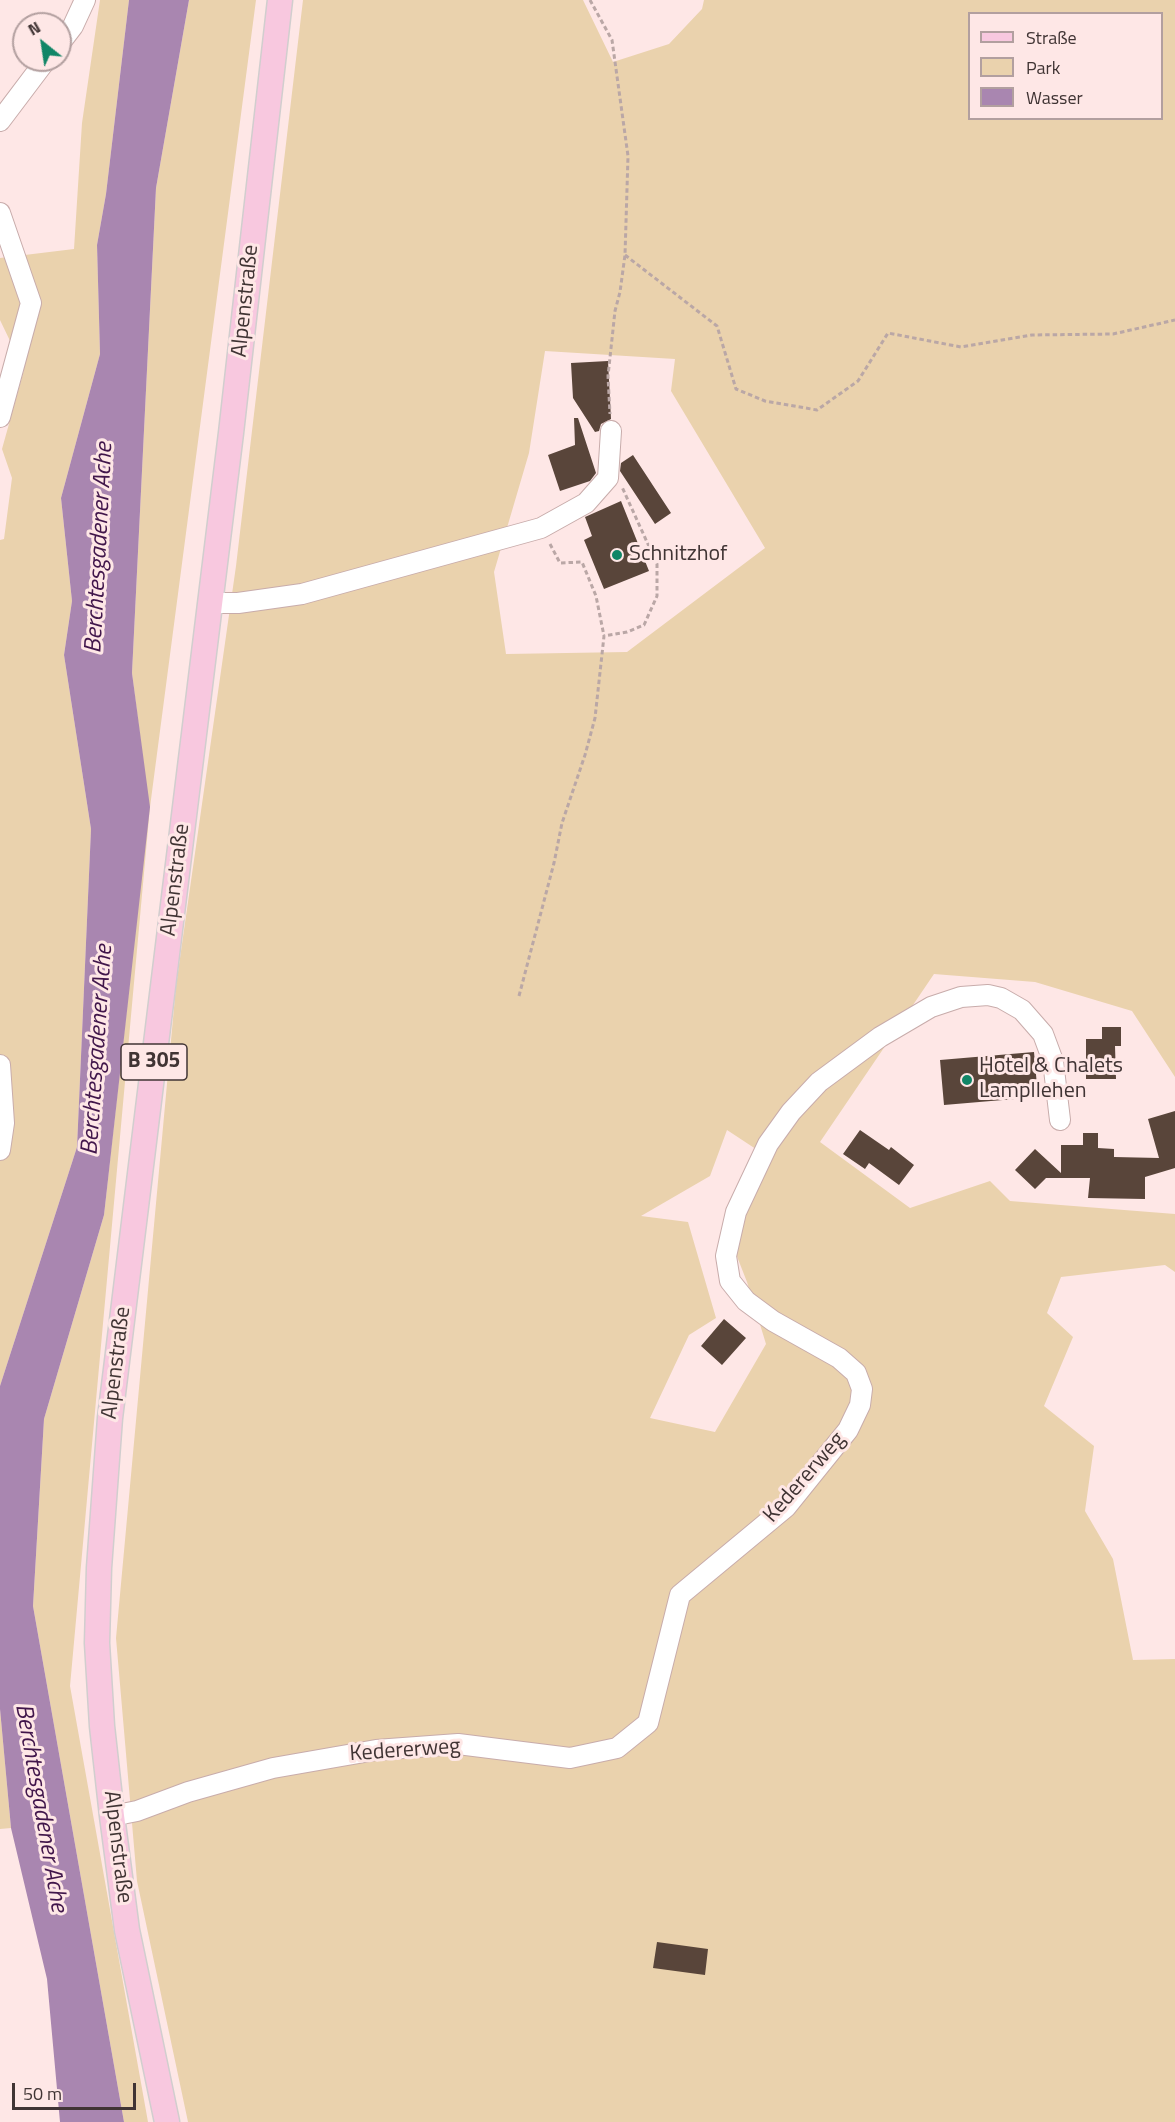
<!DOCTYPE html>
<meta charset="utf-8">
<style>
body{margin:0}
#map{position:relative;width:1175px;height:2122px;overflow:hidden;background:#fee7e6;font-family:"Titillium Web",sans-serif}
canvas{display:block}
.legend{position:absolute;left:968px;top:12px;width:195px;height:108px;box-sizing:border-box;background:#fee7e6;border:2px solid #b29f9f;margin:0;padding:8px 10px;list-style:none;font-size:18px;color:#403434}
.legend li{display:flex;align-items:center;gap:12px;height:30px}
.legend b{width:30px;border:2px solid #b29f9f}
.north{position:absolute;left:12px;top:12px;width:60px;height:60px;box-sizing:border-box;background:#fee7e6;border:2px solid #b29f9f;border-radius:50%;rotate:330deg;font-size:16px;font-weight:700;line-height:24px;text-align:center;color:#403434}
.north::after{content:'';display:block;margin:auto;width:21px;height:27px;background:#118667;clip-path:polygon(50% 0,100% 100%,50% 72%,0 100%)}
.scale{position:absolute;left:12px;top:2083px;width:124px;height:27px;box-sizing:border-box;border:3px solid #403434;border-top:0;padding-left:8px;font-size:18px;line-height:21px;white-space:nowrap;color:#403434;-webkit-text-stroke:4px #fee7e6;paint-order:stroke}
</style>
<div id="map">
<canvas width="1175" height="2122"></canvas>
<ul class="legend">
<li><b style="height:8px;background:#f8c8df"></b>Straße</li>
<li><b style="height:16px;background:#ead2ad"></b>Park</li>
<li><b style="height:16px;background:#a986b0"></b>Wasser</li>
</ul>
<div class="north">N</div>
<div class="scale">50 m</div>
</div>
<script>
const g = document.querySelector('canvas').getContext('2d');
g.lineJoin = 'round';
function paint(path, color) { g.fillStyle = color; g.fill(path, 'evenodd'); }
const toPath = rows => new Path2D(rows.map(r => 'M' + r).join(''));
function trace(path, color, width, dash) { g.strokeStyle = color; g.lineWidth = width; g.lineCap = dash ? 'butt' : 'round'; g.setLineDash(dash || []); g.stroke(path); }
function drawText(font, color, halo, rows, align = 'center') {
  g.font = font + ' "Titillium Web",sans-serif'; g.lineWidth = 6; g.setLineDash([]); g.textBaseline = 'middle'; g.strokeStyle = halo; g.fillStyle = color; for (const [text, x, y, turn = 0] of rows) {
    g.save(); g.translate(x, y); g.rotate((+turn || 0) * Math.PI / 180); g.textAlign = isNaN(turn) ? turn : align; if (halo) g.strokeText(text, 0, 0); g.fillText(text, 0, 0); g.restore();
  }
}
paint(toPath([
 [100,0,129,0,106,194,97,245,100,354,61,498,72,601,64,655,91,829,77,1147,0,1386,0,540,4,539,12,478,2,449,24,370,0,320,0,258,74,249,82,123],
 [189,0,256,0,150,807,70,1686,148,2122,124,2122,33,1606,44,1419,104,1215,149,807,132,673,156,188],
 [303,0,583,0,613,62,669,44,702,9,704,0,1175,0,1175,1077,1132,1011,1035,982,934,974,820,1142,910,1208,990,1181,1010,1201,1175,1214,1175,1272,1165,1265,1061,1277,1047,1313,1073,1337,1044,1406,1094,1446,1085,1511,1113,1559,1133,1660,1175,1659,1175,2122,188,2122,137,1881,116,1638,176,986,236,566],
 [970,14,1162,14,1162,118,970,118],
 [545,351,675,359,671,391,765,548,627,652,506,654,494,572,529,453],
 [727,1130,771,1159,729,1236,747,1282,766,1344,715,1432,650,1418,689,1335,716,1318,688,1222,641,1216,710,1176],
 [0,1709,11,1828,0,1829]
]), '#ead2ad');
paint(toPath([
 [129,0,189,0,156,188,132,673,150,807,104,1215,44,1419,33,1606,124,2122,60,2122,47,1979,11,1828,0,1709,0,1386,77,1147,91,829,64,655,72,601,61,498,100,354,97,245,106,194]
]), '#a986b0');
paint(toPath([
 [608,361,611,419,601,424,599,431,595,432,573,398,571,363],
 [574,418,578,418,596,473,590,481,560,491,548,455,575,445],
 [633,455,671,513,655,524,620,471,621,463],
 [621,501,649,571,604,589,584,540,592,536,585,517],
 [1102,1027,1121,1027,1121,1046,1115,1046,1116,1079,1086,1079,1086,1039,1102,1039],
 [1034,1052,1038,1097,944,1105,940,1060],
 [1175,1111,1175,1168,1145,1177,1145,1199,1088,1198,1090,1178,1046,1178,1035,1189,1015,1170,1035,1149,1061,1173,1061,1145,1083,1145,1083,1133,1098,1133,1098,1148,1114,1149,1114,1157,1159,1158,1148,1119],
 [860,1130,889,1150,891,1147,914,1165,899,1185,869,1163,865,1169,843,1154],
 [724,1319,746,1338,722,1365,701,1346],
 [657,1942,708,1949,705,1975,653,1968]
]), '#59453a');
const minor = toPath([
 [60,43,73,26,85,0],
 [0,121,46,60],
 [0,213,31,303,0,417],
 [210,603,238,603,302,594,541,528,586,503,608,478,611,431],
 [0,1065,4,1123,0,1150],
 [112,1816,137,1811,188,1792,273,1768,376,1750,458,1744,570,1758,617,1748,648,1723,680,1595,786,1507,848,1430,860,1405,862,1389,856,1373,839,1358,773,1321,746,1301,730,1281,726,1256,736,1212,768,1144,791,1112,819,1082,880,1037,931,1007,961,997,988,995,1001,998,1022,1010,1043,1034,1053,1061,1060,1120]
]);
const major = toPath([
 [167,2122,127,1930,112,1816,102,1726,97,1643,99,1568,110,1418,231,433,280,0]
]);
trace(minor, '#c8acab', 22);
trace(major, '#d1cece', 27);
trace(toPath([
 [590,0,612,40,628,156,625,255,620,292,615,311,608,376,610,414],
 [625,255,717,326,736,389,765,401,817,410,858,381,888,333,961,347,1032,335,1113,334,1175,320],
 [550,544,560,563,582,562,596,596,604,636],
 [519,996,554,863,562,823,585,755,595,718,604,636,627,632,644,625,657,596,657,564,622,487]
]), '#baa7a6', 3, [4.5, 3]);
trace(minor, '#fff', 20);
trace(major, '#f8c8df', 24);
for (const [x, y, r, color] of [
 [617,555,6,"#118667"],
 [967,1080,6,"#118667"]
]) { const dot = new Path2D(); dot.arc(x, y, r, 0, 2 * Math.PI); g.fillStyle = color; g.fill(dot); trace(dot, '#fee7e6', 2); }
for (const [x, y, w] of [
 [154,1062,66]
]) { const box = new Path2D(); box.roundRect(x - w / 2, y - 18, w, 36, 4.5); g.fillStyle = '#fee7e6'; g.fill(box); trace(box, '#403434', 1.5); }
drawText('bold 21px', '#403434', null, [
 ["B 305",154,1062]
]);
drawText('22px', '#403434', '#fee7e6', [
 ["Alpenstraße",246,301,-84],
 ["Alpenstraße",176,880,-83],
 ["Alpenstraße",117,1363,-83],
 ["Kedererweg",805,1478,-49],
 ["Kedererweg",405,1751,-4],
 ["Alpenstraße",117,1847,83]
]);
drawText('22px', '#403434', '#fee7e6', [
 ["Schnitzhof",629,555],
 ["Hotel & Chalets",979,1067],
 ["Lampllehen",979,1092]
], 'left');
drawText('italic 24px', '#41164b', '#fee7e6', [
 ["Berchtesgadener Ache",100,548,-87],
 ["Berchtesgadener Ache",98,1050,-86],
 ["Berchtesgadener Ache",40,1808,80]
]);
</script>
